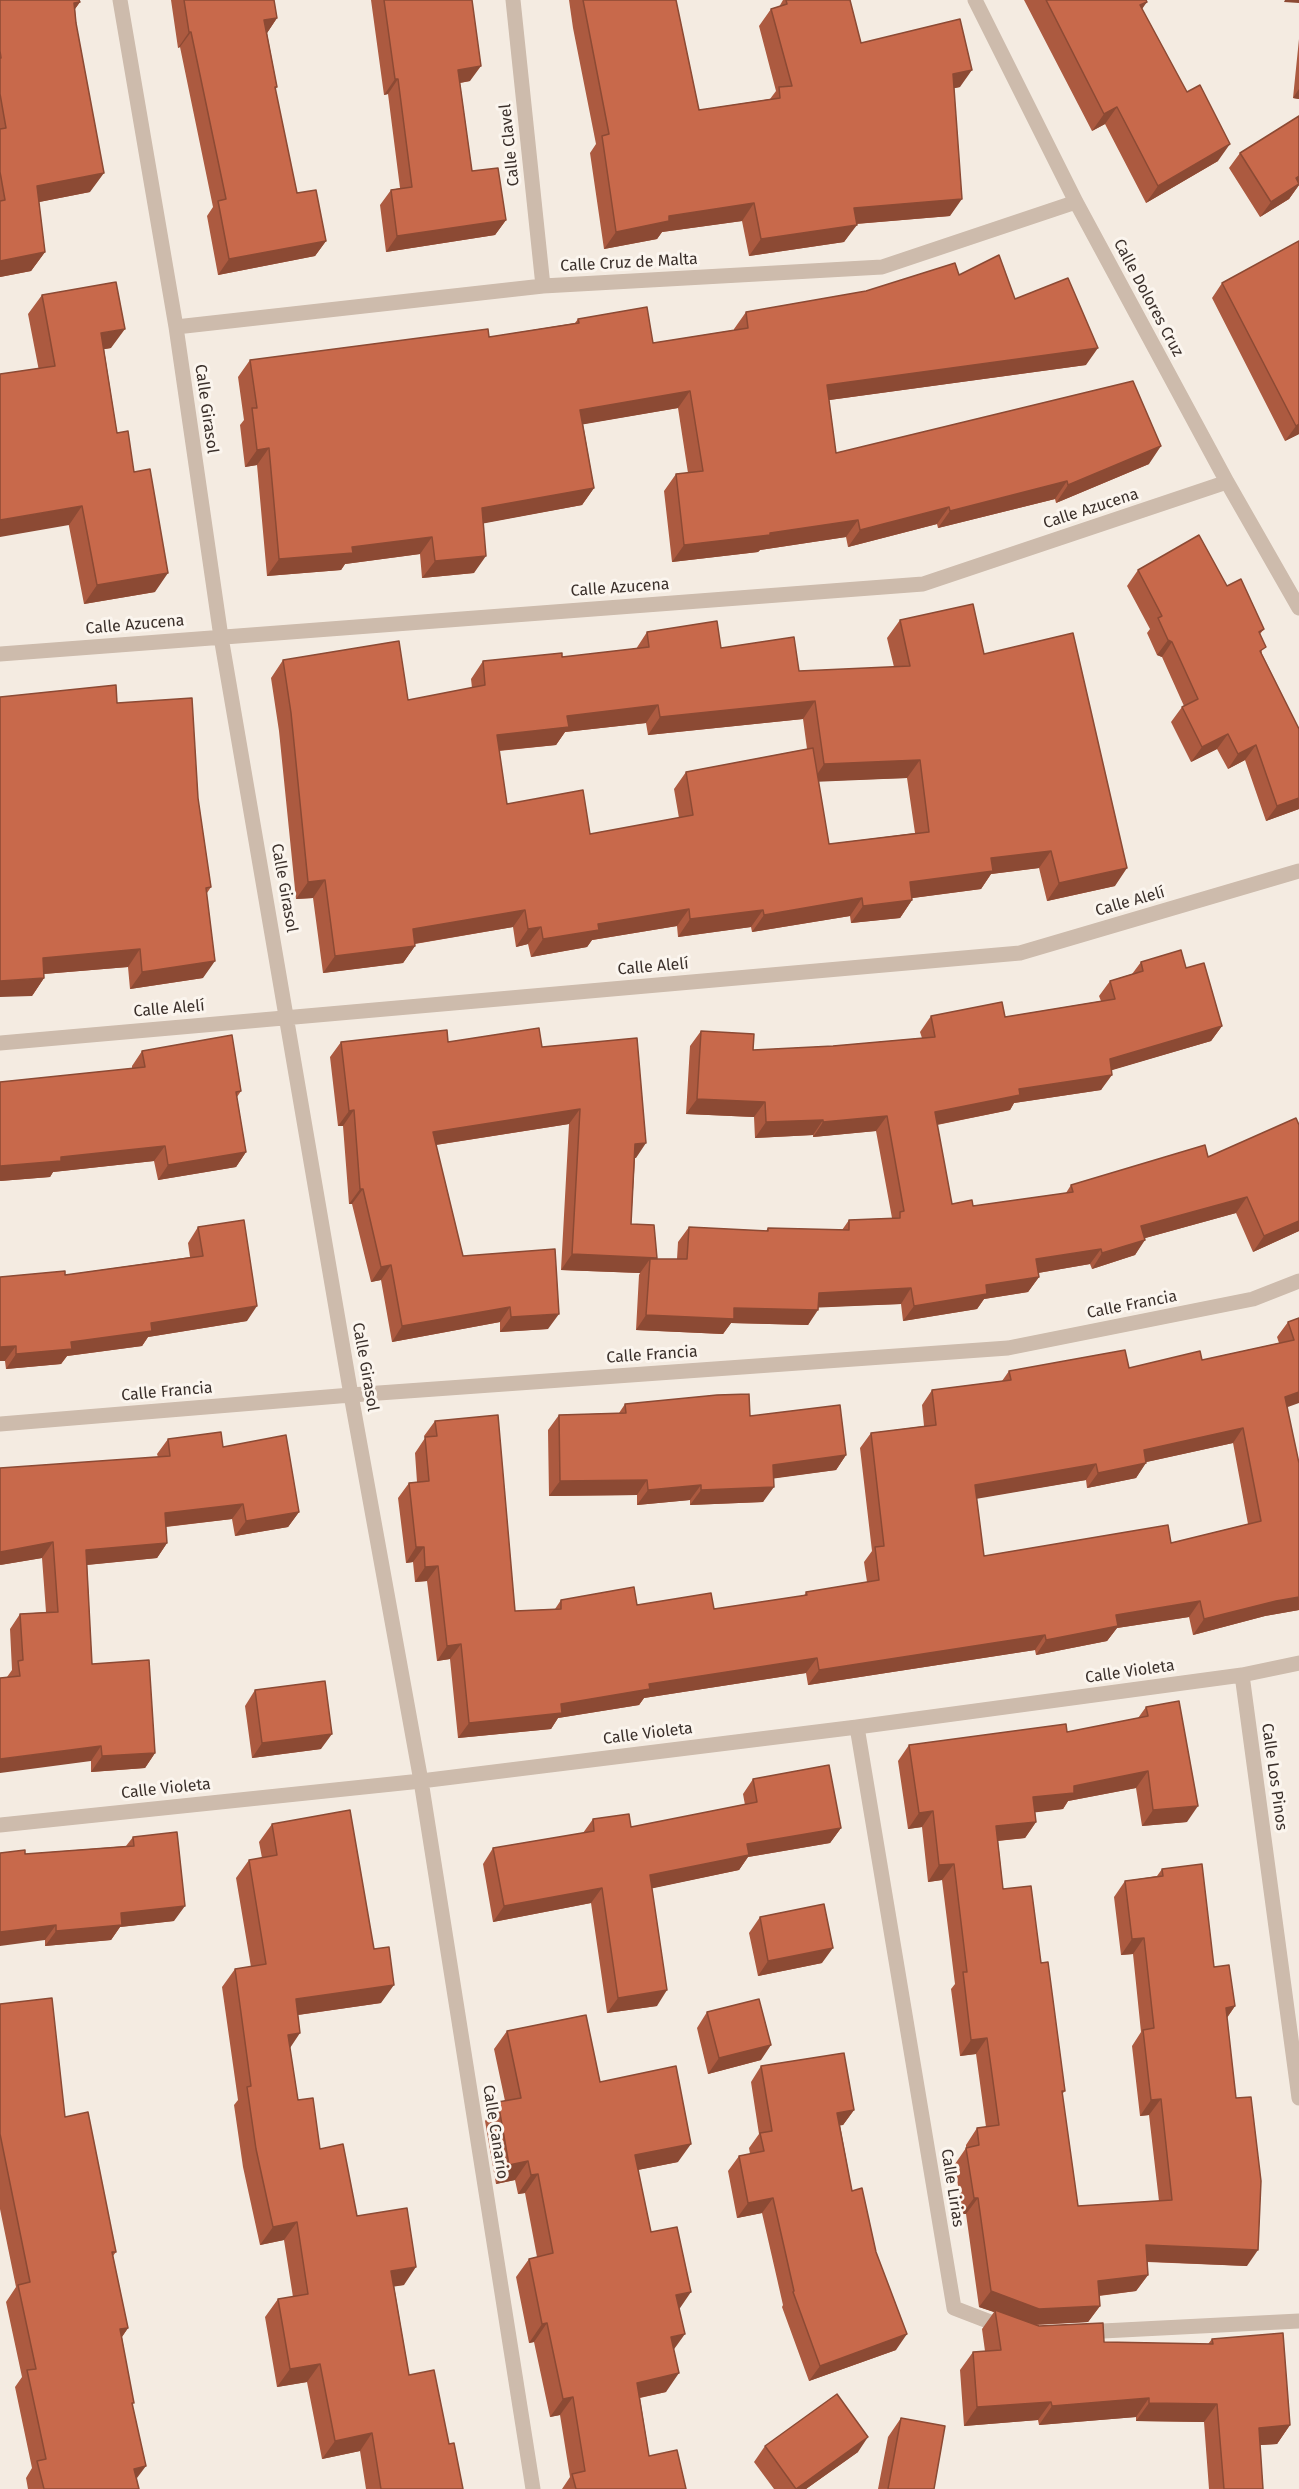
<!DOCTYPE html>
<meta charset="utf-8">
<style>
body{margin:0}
canvas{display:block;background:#f4ebe1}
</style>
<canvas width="1299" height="2489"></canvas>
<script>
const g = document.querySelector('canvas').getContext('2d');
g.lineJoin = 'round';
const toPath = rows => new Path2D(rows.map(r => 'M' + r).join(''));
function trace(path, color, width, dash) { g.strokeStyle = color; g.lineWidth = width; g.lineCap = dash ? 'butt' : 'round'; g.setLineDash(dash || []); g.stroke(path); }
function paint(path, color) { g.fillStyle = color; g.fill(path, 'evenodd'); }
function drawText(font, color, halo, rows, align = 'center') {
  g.font = font + ' "Fira Sans",sans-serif'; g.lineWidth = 6; g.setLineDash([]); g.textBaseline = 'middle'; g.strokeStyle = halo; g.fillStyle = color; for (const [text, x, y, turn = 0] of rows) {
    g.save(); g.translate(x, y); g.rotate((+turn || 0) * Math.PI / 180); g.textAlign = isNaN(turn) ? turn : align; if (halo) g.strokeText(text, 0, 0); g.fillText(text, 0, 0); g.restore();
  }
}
trace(toPath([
 [120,0,176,327,221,637,351,1395,421,1781,533,2489],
 [513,0,543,286],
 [975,0,1076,202,1227,482,1299,608],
 [176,327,543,286,882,267,1076,202],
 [0,654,923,584,1227,482],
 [0,1043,1020,953,1299,871],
 [0,1424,351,1395,1008,1348,1253,1299,1299,1281],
 [1242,1675,1299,2098],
 [857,1727,954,2308,1006,2328],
 [0,1825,421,1781,857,1727,1242,1675,1299,1663],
 [1083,2332,1299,2321]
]), '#cdbbac', 15);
paint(toPath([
 [0,0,80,2,75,9,90,192,39,202,45,252,31,271,0,277],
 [171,0,274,0,277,18,267,33,277,87,275,90,297,193,326,241,315,256,218,275,207,216,213,207,180,47,178,48],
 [371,0,472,0,470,81,460,83,472,171,506,220,495,235,386,252,380,205,391,190,400,188,388,94,384,95],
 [569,0,676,0,699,110,770,99,776,91,759,26,771,9,779,7,783,0,850,0,861,43,960,87,954,88,950,216,856,224,844,242,749,256,742,221,662,232,657,239,604,249,590,153,596,144,573,28],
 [1024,0,1146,0,1142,9,1218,161,1146,203,1105,124,1092,131],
 [1299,39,1299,99,1293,98],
 [1299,116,1299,185,1289,199,1260,217,1229,168,1240,153],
 [1299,241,1299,434,1285,441,1212,298,1222,283],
 [959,275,1015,299,1086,365,829,400,836,453,1149,464,1056,503,1055,499,938,528,937,524,848,547,846,537,760,550,758,552,672,562,664,491,676,474,688,473,678,408,583,424,594,488,582,505,483,523,474,573,422,578,420,554,345,564,341,570,267,576,257,465,245,467,240,425,244,420,238,377,250,360,489,337,575,323,578,319,653,343,734,330,734,329,746,312],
 [42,295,111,348,104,349,117,433,134,472,155,592,84,604,28,314],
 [1138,570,1227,586,1264,629,1260,634,1262,654,1299,729,1299,809,1266,821,1245,760,1228,769,1217,749,1191,762,1171,722,1182,707,1184,706,1162,657,1157,655,1147,633,1150,629,1127,586],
 [900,620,984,654,1115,886,1047,901,1039,868,991,874,981,889,912,898,912,900,900,918,851,923,850,916,752,932,751,927,678,937,677,926,592,940,587,947,531,957,528,944,516,947,513,927,415,944,415,946,403,963,323,973,313,898,296,899,279,731,271,678,283,660,408,700,472,688,471,679,483,661,562,657,636,649,647,632,721,648,799,671,894,667,887,638],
 [803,719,807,749,686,772,674,789,679,818,590,834,507,804,499,751,556,745,565,732,646,723,648,735],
 [907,778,915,833,829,844,818,781],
 [117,703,198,798,211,887,207,893,203,978,130,989,128,967,44,974,44,978,32,996],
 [1141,962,1186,968,1222,1026,1211,1041,1111,1070,1101,1090,1014,1103,1010,1110,937,1125,952,1204,973,1206,1066,1193,1071,1185,1208,1157,1299,1125,1299,1231,1253,1252,1236,1213,1145,1238,1135,1255,1092,1269,1090,1264,1038,1273,1039,1277,1028,1292,984,1299,977,1309,903,1321,901,1304,818,1307,808,1325,731,1323,723,1334,636,1330,639,1275,640,1273,561,1270,569,1124,436,1145,463,1256,548,1329,500,1332,500,1322,392,1342,381,1280,371,1282,352,1204,349,1204,343,1126,338,1126,330,1057,341,1042,448,1042,542,1047,636,1158,635,1158,631,1224,655,1259,677,1259,678,1242,689,1227,766,1231,768,1228,842,1230,849,1220,892,1218,876,1131,813,1137,813,1135,755,1138,754,1117,686,1114,690,1046,701,1031,753,1050,833,1046,922,1038,920,1032,931,1016,1005,1017,1101,1001,1099,996,1110,981,1132,974],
 [142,1051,241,1091,237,1097,246,1152,236,1167,158,1180,154,1161,53,1172,50,1177,0,1181,132,1068,132,1066],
 [198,1227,247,1321,148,1337,142,1346,67,1356,61,1364,6,1369,5,1361,0,1361,0,1277,65,1275,190,1257,188,1243],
 [1299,1318,1287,1408,1299,1463,1299,1610,1265,1616,1193,1635,1189,1617,1117,1628,1107,1641,1036,1655,1035,1650,808,1685,806,1673,644,1698,639,1705,558,1718,551,1729,458,1738,450,1659,437,1661,427,1581,415,1582,413,1562,406,1563,398,1498,409,1483,417,1482,415,1453,425,1438,424,1436,435,1421,515,1611,555,1609,561,1600,714,1609,804,1596,806,1592,867,1582,864,1562,872,1551,860,1448,871,1433,924,1426,922,1405,932,1390,1002,1381,1009,1371,1129,1368,1202,1360,1279,1343,1277,1337,1288,1322],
 [1233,1443,1248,1524,1171,1543,984,1556,976,1498,1086,1480,1087,1488,1136,1478,1146,1462],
 [625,1404,750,1416,846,1455,836,1470,774,1478,763,1502,690,1505,690,1500,637,1505,637,1495,549,1496,548,1430,559,1415,619,1413],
 [168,1439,223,1447,299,1512,288,1527,235,1536,232,1519,166,1527,167,1543,157,1558,87,1565,92,1664,155,1753,145,1768,91,1772,91,1761,7,1677,12,1670,10,1629,20,1614,46,1612,42,1558,0,1565,158,1457,157,1454],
 [255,1690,321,1749,252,1758,245,1706],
 [1146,1707,1187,1822,1142,1826,1136,1788,1068,1801,1063,1809,1035,1812,1036,1822,1025,1838,998,1841,1003,1889,1041,1963,1065,2091,1062,2094,1078,2206,1159,2201,1149,2115,1140,2116,1132,2046,1141,2032,1133,1954,1121,1955,1114,1897,1125,1881,1157,1876,1162,1869,1235,2006,1227,2018,1247,2266,1147,2262,1148,2275,1136,2291,1099,2296,1100,2306,1088,2322,1035,2325,1104,2342,1208,2344,1212,2339,1290,2425,1277,2444,1260,2445,1263,2489,1209,2489,1204,2422,1136,2421,1136,2417,1039,2425,1038,2420,964,2426,960,2370,973,2352,985,2351,982,2329,994,2312,979,2307,966,2214,962,2214,955,2164,966,2148,966,2145,977,2128,986,2127,976,2054,960,2056,951,1989,955,1984,942,1880,928,1882,922,1827,908,1829,898,1761,909,1745,1067,1732,1138,1718],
 [753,1779,841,1828,830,1843,748,1857,739,1870,652,1888,657,2006,607,2013,591,1903,493,1922,483,1864,493,1848,583,1833,593,1819,631,1827,745,1805,743,1794],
 [272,1824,381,2003,298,2015,290,2048,298,2100,320,2149,357,2216,404,2285,394,2286,409,2375,449,2444,463,2489,366,2489,360,2451,322,2459,307,2382,277,2387,265,2317,278,2299,293,2297,284,2240,260,2245,243,2167,234,2105,238,2100,222,1987,235,1969,251,1967,236,1878,249,1860,262,1858,259,1842],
 [133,1837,174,1921,120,1927,111,1940,45,1946,45,1940,25,1854,126,1846],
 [760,1917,822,1963,758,1976,749,1933],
 [0,2004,65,2117,116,2252,113,2256,128,2328,122,2337,132,2405,136,2479,139,2489,28,2489,26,2478,32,2468,15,2387,22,2377,6,2302,16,2287,0,2209],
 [707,2012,761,2060,708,2074,697,2028],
 [507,2031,600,2082,678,2162,638,2170,651,2232,679,2309,673,2350,666,2392,640,2398,649,2456,686,2489,562,2489,570,2477,560,2415,550,2417,534,2342,529,2343,516,2277,529,2259,537,2257,525,2193,518,2194,515,2180,496,2184,485,2121,498,2102,505,2101,494,2049],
 [761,2066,854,2110,843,2125,840,2125,852,2191,896,2350,809,2381,782,2307,783,2305,762,2213,737,2218,728,2171,739,2156,750,2154,749,2148,759,2134,751,2082],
 [901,2418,934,2489,878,2489,888,2437],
 [765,2446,858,2452,806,2489,774,2489,754,2462]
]), '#ac5a40');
paint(toPath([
 [1285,0,1299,0,1299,3,1284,2],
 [80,2,66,21,74,3],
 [1147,2,1135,19,1140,5],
 [277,18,267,33,264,20],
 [189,32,191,32,180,47,178,48],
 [481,66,470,81,448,85,458,70],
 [972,70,960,87,941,91,953,74],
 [395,79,398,79,388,94,384,95],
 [1299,89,1299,99,1293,98],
 [1117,107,1105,124,1092,131,1104,114],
 [1230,144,1218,161,1146,203,1158,186],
 [104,173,90,192,24,205,37,186],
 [1299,176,1299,185,1289,199,1260,217,1271,202],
 [962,199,950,216,842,225,854,208],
 [754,203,742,221,662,232,657,239,604,249,616,232,669,216],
 [506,220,495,235,386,252,397,236],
 [857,225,844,242,749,256,761,239],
 [326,241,315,256,218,275,229,259],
 [45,252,31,271,0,277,0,261],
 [125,329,111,348,88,352,101,333],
 [1098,348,1086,365,815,402,827,385],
 [690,391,678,408,568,427,580,410],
 [1299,424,1299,434,1285,441,1296,426],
 [1161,446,1149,464,1056,503,1068,485],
 [269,448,257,465,245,467,257,450],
 [1067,481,1055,499,938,528,950,511],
 [594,488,582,505,470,526,482,508],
 [82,506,69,525,0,537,0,520],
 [949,507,937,524,848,547,860,530],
 [858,520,846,537,760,550,758,552,672,562,684,545],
 [432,537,420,554,345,564,341,570,267,576,279,559,352,547],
 [486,556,474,573,422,578,435,561],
 [168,573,155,592,84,604,97,585],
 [1168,640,1172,642,1162,657,1157,655],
 [815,701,803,719,648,735,660,717],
 [658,705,646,723,565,732,556,745,484,752,497,735,567,716],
 [1228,734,1217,749,1191,762,1202,747],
 [1256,745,1245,760,1228,769,1238,754],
 [920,760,907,778,812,782,824,764],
 [1299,798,1299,809,1266,821,1277,806],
 [1051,851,1039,868,991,874,981,889,898,900,910,882,991,858],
 [1127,868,1115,886,1047,901,1059,883],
 [325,880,313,898,296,899,308,882],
 [862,898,850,916,752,932,764,915],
 [912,900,900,918,851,923,863,906],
 [689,909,677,926,592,940,587,947,531,957,543,939,598,924],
 [525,910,513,927,401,946,413,929],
 [763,910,751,927,678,937,690,919],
 [541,927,528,944,516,947,528,929],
 [415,946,403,963,323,973,335,956],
 [140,949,128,967,31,975,43,958],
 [215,961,203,978,130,989,142,972],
 [44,978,32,996,0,997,0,981],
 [1222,1026,1211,1041,1099,1074,1110,1059],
 [1112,1075,1101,1090,1014,1103,1010,1110,925,1127,935,1112,1019,1089],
 [697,1099,765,1102,754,1117,686,1114],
 [580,1109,569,1124,422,1147,433,1132],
 [354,1110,343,1126,338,1126,349,1111],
 [887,1116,876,1131,813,1137,823,1122],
 [823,1120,813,1135,755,1138,766,1122],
 [646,1143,636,1158,625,1159,635,1144],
 [165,1146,154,1161,53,1172,50,1177,0,1181,0,1166,61,1157],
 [246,1152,236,1167,158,1180,168,1165],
 [360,1189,363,1189,352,1204,349,1204],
 [1247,1197,1236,1213,1131,1242,1141,1226],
 [1299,1221,1299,1231,1253,1252,1264,1236],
 [1145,1240,1135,1255,1092,1269,1102,1253],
 [1101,1249,1090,1264,1026,1275,1036,1259],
 [572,1254,657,1258,649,1268,650,1259,640,1273,561,1270],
 [391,1265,381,1280,371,1282,381,1267],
 [1039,1277,1028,1292,984,1299,977,1309,903,1321,914,1306,986,1285],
 [911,1288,901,1304,808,1308,819,1293],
 [257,1306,247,1321,148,1337,142,1346,67,1356,61,1364,6,1369,16,1354,151,1323],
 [510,1307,500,1322,392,1342,402,1326],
 [734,1308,818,1310,808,1325,731,1323,723,1334,636,1330,646,1315],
 [559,1314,548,1329,500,1332,511,1317],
 [16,1346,5,1361,0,1361,0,1347],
 [1299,1392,1299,1403,1274,1412,1285,1397],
 [1243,1428,1233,1443,1133,1465,1144,1450],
 [846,1455,836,1470,763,1480,773,1465],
 [1146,1463,1136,1478,1087,1488,1098,1473],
 [1096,1464,1086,1480,964,1501,975,1485],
 [647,1480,637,1495,549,1496,560,1481],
 [701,1485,690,1500,637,1505,648,1490],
 [774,1487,763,1502,690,1505,701,1490],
 [243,1504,232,1519,154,1528,165,1513],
 [299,1512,288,1527,235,1536,246,1521],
 [53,1542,42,1558,0,1565,0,1552],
 [167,1543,157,1558,75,1566,86,1550],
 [416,1547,424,1547,413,1562,406,1563],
 [438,1566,427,1581,415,1582,425,1567],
 [1299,1597,1299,1610,1265,1616,1193,1635,1204,1619,1276,1601],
 [1200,1601,1189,1617,1117,1628,1107,1641,1036,1655,1046,1640,1116,1615],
 [1045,1635,1035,1650,808,1685,819,1670],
 [461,1644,450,1659,437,1661,447,1646],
 [817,1658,806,1673,644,1698,639,1705,558,1718,551,1729,458,1738,469,1723,561,1704,649,1684],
 [332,1734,321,1749,252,1758,262,1743],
 [101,1746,91,1761,0,1773,0,1759],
 [155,1753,145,1768,91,1772,102,1756],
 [1148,1771,1136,1788,1068,1801,1063,1809,1022,1814,1033,1797,1074,1786],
 [1198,1806,1187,1822,1142,1826,1153,1810],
 [933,1811,922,1827,908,1829,919,1813],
 [1036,1822,1025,1838,985,1842,996,1826],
 [841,1828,830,1843,748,1857,739,1870,640,1891,650,1875,747,1844],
 [954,1864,942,1880,928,1882,939,1865],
 [602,1888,591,1903,493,1922,504,1906],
 [185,1906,174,1921,120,1927,111,1940,45,1946,56,1931,121,1913],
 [56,1925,45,1940,0,1946,0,1932],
 [1144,1938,1133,1954,1121,1955,1132,1939],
 [833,1948,822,1963,758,1976,768,1961],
 [394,1985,381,2003,283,2017,296,1999],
 [667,1990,657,2006,607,2013,618,1998],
 [1235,2006,1223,2023,1226,2008],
 [300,2033,288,2051,288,2035],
 [987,2038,976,2054,960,2056,971,2040],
 [771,2045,761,2060,708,2074,719,2058],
 [1161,2099,1149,2115,1140,2116,1151,2100],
 [854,2110,843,2125,827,2128,837,2113],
 [691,2144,678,2162,622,2173,635,2155],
 [528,2161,515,2180,496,2184,509,2165],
 [538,2174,525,2193,518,2194,531,2175],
 [773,2198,762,2213,737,2218,748,2203],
 [974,2198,978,2198,966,2214,962,2214],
 [297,2222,284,2240,260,2245,273,2227],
 [1146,2245,1258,2250,1247,2266,1134,2261],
 [416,2267,404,2285,379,2289,391,2271],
 [1148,2275,1136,2291,1087,2297,1098,2281],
 [991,2291,1100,2306,1088,2322,1028,2325,995,2310,994,2312,979,2307],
 [691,2292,678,2311,676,2295],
 [547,2323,534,2342,529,2343,542,2324],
 [128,2328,116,2345,120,2329],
 [685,2334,672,2352,671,2337],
 [907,2334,896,2350,809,2381,820,2366],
 [320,2364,307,2382,277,2387,290,2369],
 [679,2373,666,2392,624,2401,637,2383],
 [573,2397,560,2415,550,2417,563,2399],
 [1149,2398,1136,2417,1039,2425,1052,2406],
 [1051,2402,1038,2420,964,2426,977,2407],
 [1149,2403,1217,2404,1204,2422,1136,2421],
 [1290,2425,1277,2444,1246,2446,1259,2428],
 [372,2433,360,2451,322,2459,335,2441],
 [868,2437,858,2452,806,2489,795,2489],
 [146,2466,134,2482,134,2469]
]), '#8c4a34');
const building = toPath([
 [0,0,79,0,80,2,74,3,76,23,104,173,37,186,45,252,0,261,0,201,5,200,0,172,0,129,6,128,0,94,0,58,1,58,0,51,0,0],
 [184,0,274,0,277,18,264,20,277,87,275,87,297,193,316,190,326,241,229,259,218,201,226,199,191,32,189,32,184,0],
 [384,0,472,0,481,66,458,70,472,171,498,168,506,220,397,236,391,190,412,187,398,79,395,79,384,0],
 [583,0,676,0,699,110,780,98,779,87,792,86,771,9,787,4,786,0,850,0,861,43,960,19,972,70,953,74,962,199,854,208,857,225,761,239,754,203,669,216,669,221,616,232,602,136,609,134,583,0],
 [1046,0,1146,0,1147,2,1140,5,1187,92,1200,85,1230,144,1158,186,1117,107,1104,114,1046,0],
 [1299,116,1299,176,1296,178,1299,184,1271,202,1240,153,1299,116],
 [1299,241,1299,424,1296,426,1222,283,1299,241],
 [999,255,1015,299,1068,278,1098,348,827,385,836,453,1133,381,1161,446,1068,485,1067,481,950,511,949,507,860,530,858,520,770,533,770,535,684,545,676,474,703,471,690,391,580,410,594,488,482,508,486,556,435,561,432,537,352,547,353,553,279,559,269,448,257,450,252,408,257,408,250,360,488,329,489,337,579,323,578,319,647,307,653,343,748,328,746,312,866,291,955,263,959,275,999,255],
 [116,282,125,329,101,333,117,433,128,431,134,472,150,469,168,573,97,585,82,506,0,520,0,374,55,366,42,295,116,282],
 [1199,535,1227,586,1241,579,1264,629,1259,632,1266,647,1260,651,1299,729,1299,798,1277,806,1256,745,1238,754,1228,734,1202,747,1182,707,1198,699,1172,642,1168,640,1158,618,1162,616,1138,570,1199,535],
 [973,604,984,654,1073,633,1127,868,1059,883,1051,851,991,858,993,871,910,882,912,900,863,906,862,898,764,915,763,910,690,919,689,909,598,924,599,930,543,939,541,927,528,929,525,910,413,929,415,946,335,956,325,880,308,882,291,713,283,660,399,641,408,700,485,685,483,661,562,653,562,657,649,647,647,632,717,621,721,648,794,637,799,671,910,666,900,620,973,604],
 [815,701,824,764,920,760,929,832,829,844,813,748,686,772,693,815,590,834,583,790,507,804,497,735,569,727,567,716,658,705,660,717,815,701],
 [116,685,117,703,192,698,198,798,211,887,206,888,215,961,142,972,140,949,43,958,44,978,0,981,0,697,116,685],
 [1181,950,1186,968,1204,963,1222,1026,1110,1059,1112,1075,1019,1089,1020,1095,935,1112,952,1204,972,1200,973,1206,1073,1192,1071,1185,1205,1145,1208,1157,1296,1118,1299,1125,1299,1221,1264,1236,1247,1197,1141,1226,1145,1240,1102,1253,1101,1249,1036,1259,1039,1277,986,1285,987,1294,914,1306,911,1288,819,1293,818,1310,734,1308,734,1319,646,1315,650,1259,687,1259,689,1227,768,1231,768,1228,849,1230,849,1220,900,1218,900,1212,904,1211,887,1116,823,1122,823,1120,766,1122,765,1102,697,1099,701,1031,754,1034,753,1050,833,1046,935,1037,931,1016,1002,1002,1005,1017,1115,999,1110,981,1143,971,1141,962,1181,950],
 [539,1028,542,1047,637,1038,646,1143,635,1144,631,1224,654,1225,657,1258,572,1254,580,1109,433,1132,463,1256,555,1249,559,1314,511,1317,510,1307,402,1326,391,1265,381,1267,363,1189,360,1189,354,1110,349,1111,341,1042,447,1030,448,1042,539,1028],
 [232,1035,241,1091,236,1092,246,1152,168,1165,165,1146,61,1157,61,1161,0,1166,0,1082,145,1067,142,1051,232,1035],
 [244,1220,257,1306,151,1323,152,1331,71,1342,72,1349,16,1354,16,1346,0,1347,0,1277,65,1271,65,1275,203,1256,198,1227,244,1220],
 [1299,1318,1299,1392,1285,1397,1299,1463,1299,1597,1276,1601,1204,1619,1200,1601,1116,1615,1118,1626,1046,1640,1045,1635,819,1670,817,1658,649,1684,650,1689,561,1704,562,1713,469,1723,461,1644,447,1646,438,1566,425,1567,424,1547,416,1547,409,1483,429,1481,425,1437,437,1436,435,1421,498,1415,515,1611,561,1609,561,1600,634,1587,637,1605,711,1593,714,1609,807,1595,806,1592,879,1580,875,1547,884,1546,871,1433,936,1425,932,1390,1011,1380,1009,1371,1125,1350,1129,1368,1200,1351,1202,1360,1294,1340,1288,1322,1299,1318],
 [1243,1428,1261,1521,1171,1543,1168,1525,984,1556,975,1485,1096,1464,1098,1473,1146,1463,1144,1450,1243,1428],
 [749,1394,750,1416,840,1405,846,1455,773,1465,774,1487,701,1490,701,1485,648,1490,647,1480,560,1481,559,1415,626,1413,625,1404,717,1395,749,1394],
 [221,1432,223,1447,286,1435,299,1512,246,1521,243,1504,165,1513,167,1543,86,1550,92,1664,149,1660,155,1753,102,1756,101,1746,0,1759,0,1678,20,1676,18,1661,23,1660,20,1614,58,1612,53,1542,0,1552,0,1468,170,1456,168,1439,221,1432],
 [325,1681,332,1734,262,1743,255,1690,325,1681],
 [1179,1701,1198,1806,1153,1810,1148,1771,1074,1786,1074,1793,1033,1797,1036,1822,996,1826,1003,1889,1031,1886,1041,1963,1048,1962,1065,2091,1062,2091,1078,2206,1172,2200,1161,2099,1151,2100,1143,2030,1154,2028,1144,1938,1132,1939,1125,1881,1163,1876,1162,1869,1202,1864,1214,1967,1229,1965,1235,2006,1226,2008,1236,2098,1251,2097,1261,2181,1258,2250,1146,2245,1148,2275,1098,2281,1100,2306,1039,2309,991,2291,978,2198,974,2198,966,2148,979,2145,977,2128,999,2125,987,2038,971,2040,963,1972,967,1972,954,1864,939,1865,933,1811,919,1813,909,1745,1066,1724,1067,1732,1148,1716,1146,1707,1179,1701],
 [829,1765,841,1828,747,1844,749,1855,650,1875,667,1990,618,1998,602,1888,504,1906,493,1848,594,1831,593,1819,629,1814,631,1827,757,1802,753,1779,829,1765],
 [350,1810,374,1949,389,1947,394,1985,296,1999,300,2033,288,2035,298,2100,313,2098,320,2149,343,2144,357,2216,407,2208,416,2267,391,2271,409,2375,434,2370,449,2444,454,2443,463,2489,381,2489,372,2433,335,2441,320,2364,290,2369,278,2299,308,2294,297,2222,273,2227,256,2149,247,2087,251,2086,235,1969,266,1964,249,1860,277,1855,272,1824,350,1810],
 [177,1832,185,1906,121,1913,122,1925,56,1931,56,1925,0,1932,0,1853,25,1850,25,1854,134,1846,133,1837,177,1832],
 [824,1904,833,1948,768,1961,760,1917,824,1904],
 [52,1998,65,2117,88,2112,116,2252,112,2252,128,2328,120,2329,134,2403,132,2403,146,2466,134,2469,139,2489,44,2489,37,2461,46,2459,27,2370,36,2369,18,2285,30,2282,0,2134,0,2004,52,1998],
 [759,1999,771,2045,719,2058,707,2012,759,1999],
 [586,2015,600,2082,676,2066,691,2144,635,2155,651,2232,677,2227,691,2292,676,2295,685,2334,671,2337,679,2373,637,2383,649,2456,677,2450,686,2489,576,2489,572,2474,585,2471,573,2397,563,2399,547,2323,542,2324,529,2259,553,2253,538,2174,531,2175,528,2161,509,2165,498,2102,521,2098,507,2031,586,2015],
 [844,2053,854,2110,837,2113,852,2191,862,2188,876,2252,907,2334,820,2366,793,2292,794,2291,773,2198,748,2203,739,2156,764,2151,760,2133,772,2131,761,2066,844,2053],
 [995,2310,1039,2326,1103,2323,1104,2342,1213,2344,1212,2339,1283,2333,1290,2425,1259,2428,1263,2489,1224,2489,1217,2404,1149,2403,1149,2398,1052,2406,1051,2402,977,2407,973,2352,1001,2350,995,2310],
 [837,2394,868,2437,796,2489,765,2446,837,2394],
 [901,2418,945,2426,934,2489,888,2489,901,2418]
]);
paint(building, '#c8694b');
trace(building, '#8c4a34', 1.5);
drawText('16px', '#3b302b', '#fbf5ee', [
 ["Calle Clavel",510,145,-96],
 ["Calle Cruz de Malta",629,263,-3],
 ["Calle Dolores Cruz",1148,298,62],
 ["Calle Girasol",206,409,82],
 ["Calle Azucena",1091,509,-18],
 ["Calle Azucena",620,588,-4],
 ["Calle Azucena",135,625,-5],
 ["Calle Girasol",284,888,80],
 ["Calle Alelí",1130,902,-16],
 ["Calle Alelí",653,967,-5],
 ["Calle Alelí",169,1009,-5],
 ["Calle Francia",1132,1305,-11],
 ["Calle Francia",652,1355,-4],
 ["Calle Girasol",365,1367,80],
 ["Calle Francia",167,1392,-5],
 ["Calle Violeta",1130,1672,-8],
 ["Calle Violeta",648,1734,-7],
 ["Calle Los Pinos",1274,1777,82],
 ["Calle Violeta",166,1789,-6],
 ["Calle Canario",495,2132,81],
 ["Calle Lirias",952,2188,81]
]);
</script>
